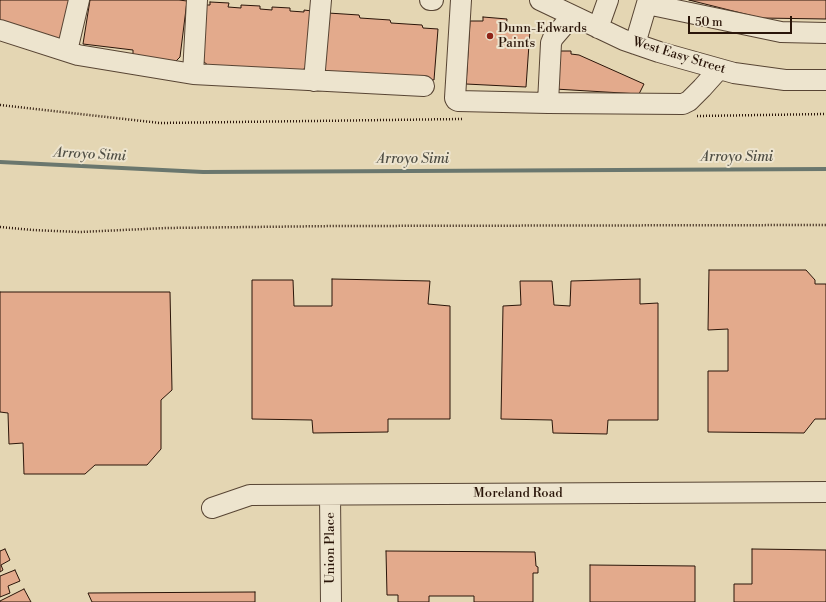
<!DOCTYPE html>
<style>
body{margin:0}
#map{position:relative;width:826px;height:602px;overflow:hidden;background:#e4d6b3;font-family:"Libre Bodoni",serif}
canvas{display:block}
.scale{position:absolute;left:688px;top:16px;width:104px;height:18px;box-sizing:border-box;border:2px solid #2a1509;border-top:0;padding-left:5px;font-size:12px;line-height:14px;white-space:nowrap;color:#2a1509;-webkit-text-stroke:3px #ede4ce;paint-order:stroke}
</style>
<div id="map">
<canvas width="826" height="602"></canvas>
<div class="scale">50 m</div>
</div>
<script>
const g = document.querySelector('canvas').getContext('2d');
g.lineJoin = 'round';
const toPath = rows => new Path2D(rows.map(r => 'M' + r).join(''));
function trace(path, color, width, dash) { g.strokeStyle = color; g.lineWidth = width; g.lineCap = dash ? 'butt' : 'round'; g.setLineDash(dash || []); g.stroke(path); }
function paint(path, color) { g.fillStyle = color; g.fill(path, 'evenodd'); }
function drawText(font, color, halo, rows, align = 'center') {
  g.font = font + ' "Libre Bodoni",serif'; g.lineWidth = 4; g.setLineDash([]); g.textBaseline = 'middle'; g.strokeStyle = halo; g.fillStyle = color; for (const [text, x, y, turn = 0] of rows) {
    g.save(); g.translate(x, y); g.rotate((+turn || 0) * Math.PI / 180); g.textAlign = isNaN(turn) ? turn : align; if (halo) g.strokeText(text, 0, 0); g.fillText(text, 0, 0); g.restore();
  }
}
trace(toPath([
 [0,162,203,172,826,169]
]), '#6a776e', 4);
const building = toPath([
 [0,0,70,0,61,41,0,23,0,0],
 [90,0,179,0,187,1,180,57,175,62,133,57,133,50,83,44,90,0],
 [689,0,826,0,826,19,761,18,689,0],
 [210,2,229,3,228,7,241,8,241,5,260,6,260,9,272,10,272,7,290,8,290,11,304,12,304,10,312,11,309,66,297,73,209,66,198,57,204,5,210,5,210,2],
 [328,13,359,15,360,18,390,20,391,23,422,25,423,28,438,29,434,80,325,71,328,13],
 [483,17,507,19,506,28,530,30,526,87,466,84,470,21,483,21,483,17],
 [558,51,571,51,571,54,579,55,644,84,639,94,555,89,558,51],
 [709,270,806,270,815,280,815,284,826,284,826,419,815,419,804,433,708,432,708,371,728,371,728,329,708,330,709,270],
 [332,279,430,281,428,304,450,306,450,419,388,419,388,432,313,433,312,420,252,419,252,280,293,280,294,306,332,306,332,279],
 [640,279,640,304,658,303,658,420,608,420,607,434,553,433,552,420,501,419,503,306,521,305,520,281,552,281,554,305,570,306,571,281,640,279],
 [0,292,170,292,172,390,161,400,161,449,147,465,95,465,85,474,24,474,23,443,9,444,8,413,0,412,0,292],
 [5,549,10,560,1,565,3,570,0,572,0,551,5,549],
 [752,549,826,550,826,602,734,602,734,584,752,584,752,549],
 [386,551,535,552,536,566,538,567,538,573,533,573,533,602,474,602,474,596,429,596,429,602,398,602,398,595,387,595,386,551],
 [590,565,695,566,695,602,590,602,590,565],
 [15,570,20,581,8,586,10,593,0,597,0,576,15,570],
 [24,589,31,602,0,602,0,601,24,589],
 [255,592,255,602,92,602,88,593,255,592]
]);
paint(building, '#e3aa8c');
trace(building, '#2a1509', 1);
const minor = toPath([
 [197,0,193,74,424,86],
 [430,0,433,0],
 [461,0,455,98,456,100,458,101,548,103,551,43,553,38,572,16],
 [540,0,624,40,659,52,734,73,785,80,826,80],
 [647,4,781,32,826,33],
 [598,28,608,0],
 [0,30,78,55,193,74],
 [635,44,648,0],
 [67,51,79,0],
 [314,81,321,0],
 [548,103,683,104,689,101,702,88,719,69],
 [330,495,331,602],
 [212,508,250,495,826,492]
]);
trace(minor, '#584534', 22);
trace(toPath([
 [0,105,160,123,462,119],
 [697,116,826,114],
 [0,227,33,230,80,232,166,228,336,226,826,225]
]), '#2a1509', 2.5, [1, 2]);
trace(minor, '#ede4ce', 20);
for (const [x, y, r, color] of [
 [490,36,4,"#8f2418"]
]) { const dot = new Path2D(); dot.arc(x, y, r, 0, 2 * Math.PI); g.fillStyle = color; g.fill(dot); trace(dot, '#ede4ce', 1.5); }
drawText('13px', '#2a1509', '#ede4ce', [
 ["Dunn-Edwards",498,29],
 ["Paints",498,44]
], 'left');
drawText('13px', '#2a1509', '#ede4ce', [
 ["West Easy Street",679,56,17],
 ["Moreland Road",518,494],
 ["Union Place",331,548,-90]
]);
drawText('italic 14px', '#4f4e44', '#ede4ce', [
 ["Arroyo Simi",90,155,3],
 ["Arroyo Simi",737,158],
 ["Arroyo Simi",413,160]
]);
</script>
